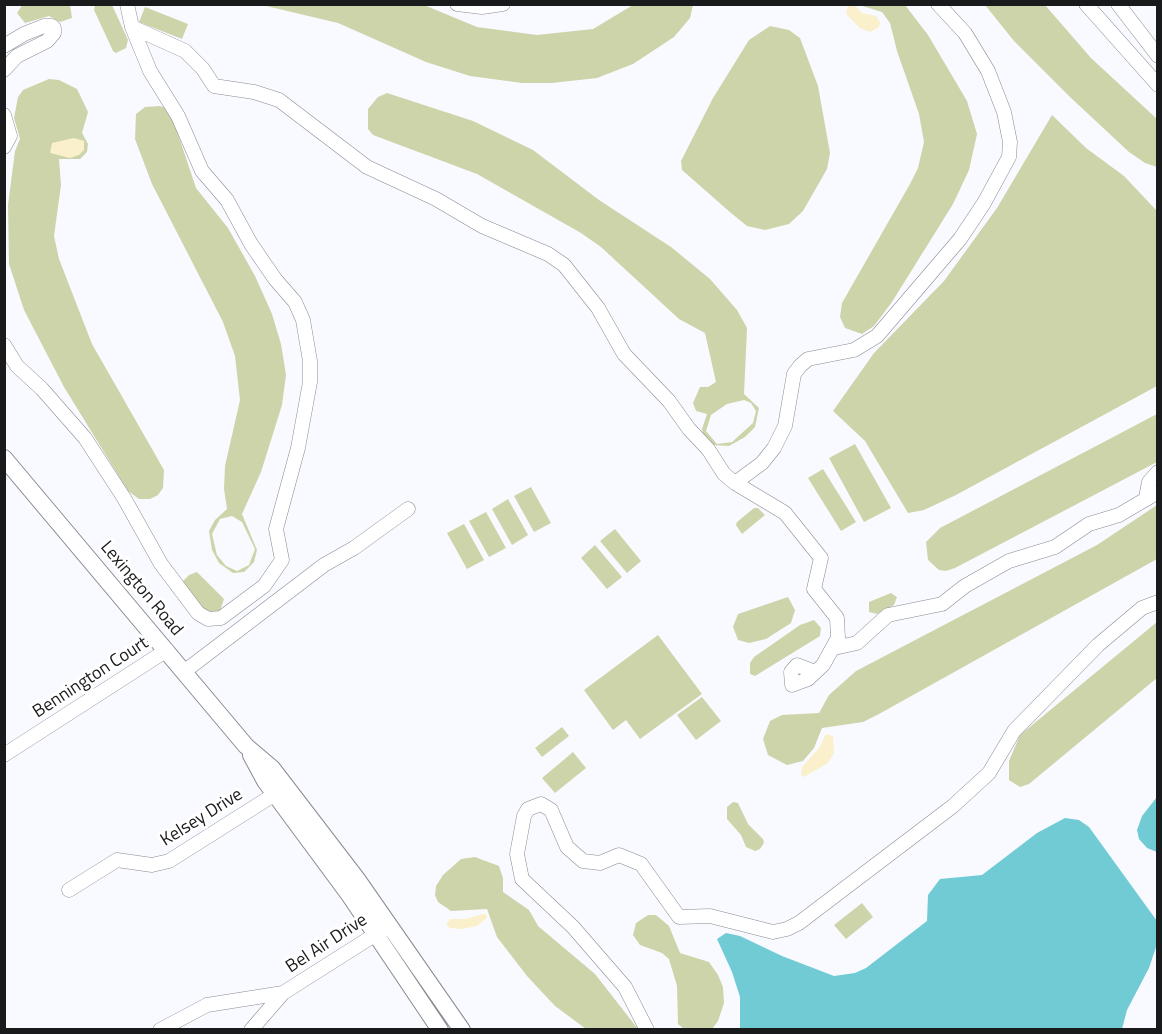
<!DOCTYPE html>
<style>
body{margin:0}
#map{position:relative;width:1162px;height:1034px;overflow:hidden;background:#f8faff;font-family:"Titillium Web",sans-serif}
canvas{display:block}
.frame{position:absolute;inset:0;border:6px solid #191a1c;pointer-events:none}
</style>
<div id="map">
<canvas width="1162" height="1034"></canvas>
<div class="frame"></div>
</div>
<script>
const g = document.querySelector('canvas').getContext('2d');
g.lineJoin = 'round';
function paint(path, color) { g.fillStyle = color; g.fill(path, 'evenodd'); }
const toPath = rows => new Path2D(rows.map(r => 'M' + r).join(''));
function trace(path, color, width, dash) { g.strokeStyle = color; g.lineWidth = width; g.lineCap = dash ? 'butt' : 'round'; g.setLineDash(dash || []); g.stroke(path); }
function drawText(font, color, halo, rows, align = 'center') {
  g.font = font + ' "Titillium Web",sans-serif'; g.lineWidth = 6; g.setLineDash([]); g.textBaseline = 'middle'; g.strokeStyle = halo; g.fillStyle = color; for (const [text, x, y, turn = 0] of rows) {
    g.save(); g.translate(x, y); g.rotate((+turn || 0) * Math.PI / 180); g.textAlign = isNaN(turn) ? turn : align; if (halo) g.strokeText(text, 0, 0); g.fillText(text, 0, 0); g.restore();
  }
}
paint(toPath([
 [23,4,70,5,72,18,60,22,49,16,25,23,17,13],
 [95,5,112,5,128,40,126,48,116,53,113,51,94,10],
 [693,5,690,18,674,37,633,64,597,78,552,83,522,83,470,76,426,62,338,23,262,5,424,5,477,27,537,35,593,29,633,5],
 [859,5,905,5,928,35,967,101,977,134,969,170,953,204,892,302,874,326,862,334,845,328,840,317,842,303,910,184,918,168,924,142,919,114,897,51,890,23,882,12],
 [985,5,1045,5,1091,58,1157,119,1157,167,1145,163,1129,152,1070,97,1014,41],
 [145,7,188,24,182,39,139,22],
 [770,26,789,30,800,38,818,86,830,153,827,169,803,211,789,224,765,230,747,226,731,213,682,170,681,161,713,98,749,40],
 [49,79,59,80,77,89,88,112,82,133,88,144,87,152,80,159,59,159,61,185,54,236,59,259,92,344,164,470,163,488,158,495,150,499,139,499,128,491,64,387,24,310,9,264,8,205,15,151,20,139,14,118,18,97,23,90],
 [387,93,473,121,533,150,599,200,671,247,710,279,737,310,747,328,744,394,759,408,755,427,745,437,729,446,712,445,704,438,702,429,707,414,696,411,693,403,700,387,708,387,716,382,705,333,679,319,601,247,581,233,477,174,373,135,368,129,368,109,378,97],
 [744,400,751,403,756,411,753,423,732,442,717,444,706,431,711,415,727,404],
 [160,106,166,108,173,119,196,188,228,228,255,276,272,314,281,344,286,375,282,405,261,472,242,514,257,550,254,562,244,572,233,573,219,563,212,550,209,531,215,520,227,509,224,489,225,466,240,400,235,356,223,322,152,184,135,139,136,114,145,107],
 [232,516,242,522,255,549,249,565,237,571,226,566,217,555,212,534,220,519],
 [1052,115,1086,148,1124,176,1157,211,1157,386,956,495,924,510,908,513,865,441,833,411,874,353,944,281,997,208],
 [1157,414,1157,462,955,568,946,571,939,570,928,560,926,542,940,528],
 [855,444,891,508,864,522,829,458],
 [823,469,856,522,841,531,808,478],
 [531,487,551,523,534,532,514,496],
 [508,499,528,535,512,545,492,509],
 [1157,505,1157,559,879,714,863,722,822,728,814,748,803,761,787,765,768,755,763,739,770,721,782,715,819,713,829,695,856,671,1097,545],
 [754,508,758,508,765,515,742,534,736,525,737,522],
 [486,512,506,548,489,557,469,521],
 [464,524,484,560,467,569,447,533],
 [615,529,641,561,627,573,600,541],
 [595,545,622,577,607,589,581,558],
 [197,572,224,599,220,611,208,615,181,583,189,575],
 [891,593,897,597,894,605,877,614,869,612,869,602],
 [788,597,795,610,791,623,766,639,749,643,738,640,733,627,738,614],
 [814,620,821,628,820,636,755,676,750,674,750,663,754,657,800,625],
 [1157,622,1157,678,1029,784,1020,787,1009,780,1009,761,1020,735],
 [658,635,702,694,640,739,626,720,613,730,584,690],
 [702,697,721,721,696,740,677,715],
 [562,727,569,736,542,757,535,748],
 [573,752,586,768,555,793,542,778],
 [733,802,738,803,748,824,763,839,764,843,760,849,755,851,746,847,741,835,727,819,727,807],
 [475,857,499,866,503,878,503,892,529,910,538,926,595,974,638,1029,586,1029,555,1006,527,976,497,937,487,909,451,911,438,902,435,895,436,886,443,875,461,859],
 [862,903,873,917,846,939,834,925],
 [648,915,656,915,669,926,680,953,709,962,718,975,723,987,724,1003,718,1021,712,1029,684,1029,678,1024,677,986,669,959,662,953,640,945,633,935,636,923]
]), '#cdd4aa');
paint(toPath([
 [848,5,854,5,862,13,876,16,880,22,879,27,870,32,860,28,846,14],
 [74,138,84,141,84,150,79,155,70,158,50,153,52,143],
 [826,734,833,736,834,753,828,763,804,777,801,775,802,767,819,748],
 [482,914,486,914,487,918,477,926,462,929,450,928,446,925,450,919,466,919]
]), '#faf0cb');
paint(toPath([
 [1157,797,1157,852,1147,848,1139,839,1137,830,1142,816],
 [1065,818,1079,820,1089,827,1157,921,1157,944,1149,968,1127,1010,1122,1029,740,1029,740,997,732,972,717,939,726,933,740,936,782,956,834,976,855,973,866,968,927,921,928,895,940,879,982,875,1037,833]
]), '#70cbd5');
const minor = toPath([
 [457,4,482,7,503,4],
 [1086,4,1158,85],
 [1118,4,1158,56],
 [132,27,185,51,203,69,214,86,254,92,279,100,367,167,436,199,482,226,548,254,564,265,598,308,624,354,669,401,689,429,708,449,724,474,735,483],
 [4,46,24,34,44,26,52,26,54,28,54,33,47,41,17,56,4,70],
 [4,115,10,136,4,147],
 [4,345,17,366,42,389,85,438,124,498,161,564,198,613,208,619,221,618,264,586,282,560,276,529,298,448,310,382,310,361,303,320,295,302,275,279,251,244,227,200,202,171,178,116,150,71,132,27,127,4],
 [1146,498,1149,482,1158,472],
 [834,648,857,643,888,615,942,604,965,586,1009,561,1055,547,1089,524,1119,515,1158,492],
 [185,671,324,565,354,548,408,509],
 [815,672,797,665,791,672,792,685,808,679,823,665,838,638,837,618,814,589,821,558,785,513,735,483,762,463,774,448,785,426,794,374,800,366,808,359,854,350,877,336,960,239,984,203,1009,157,1010,142,1004,112,988,71,965,33,938,4],
 [4,755,167,650],
 [69,890,117,860,152,865,169,861,283,789],
 [160,1030,207,1005,283,993,384,929],
 [251,1030,283,993],
 [647,1030,625,987,573,927,522,879,517,854,524,816,528,809,541,804,551,810,567,847,583,861,600,863,619,855,641,864,679,917,710,916,773,932,787,929,799,923,953,806,989,773,1014,731,1098,645,1142,608,1158,602]
]);
const major = toPath([
 [4,458,246,746,272,768,357,879,462,1030],
 [251,755,265,781,350,896,440,1030]
]);
trace(minor, '#888b92', 15);
trace(major, '#888b92', 18);
trace(minor, '#fff', 14);
trace(major, '#fff', 16);
drawText('18px', '#191a1c', '#fff', [
 ["Lexington Road",141,589,50],
 ["Bennington Court",91,678,-33],
 ["Kelsey Drive",202,818,-32],
 ["Bel Air Drive",327,944,-33]
]);
</script>
